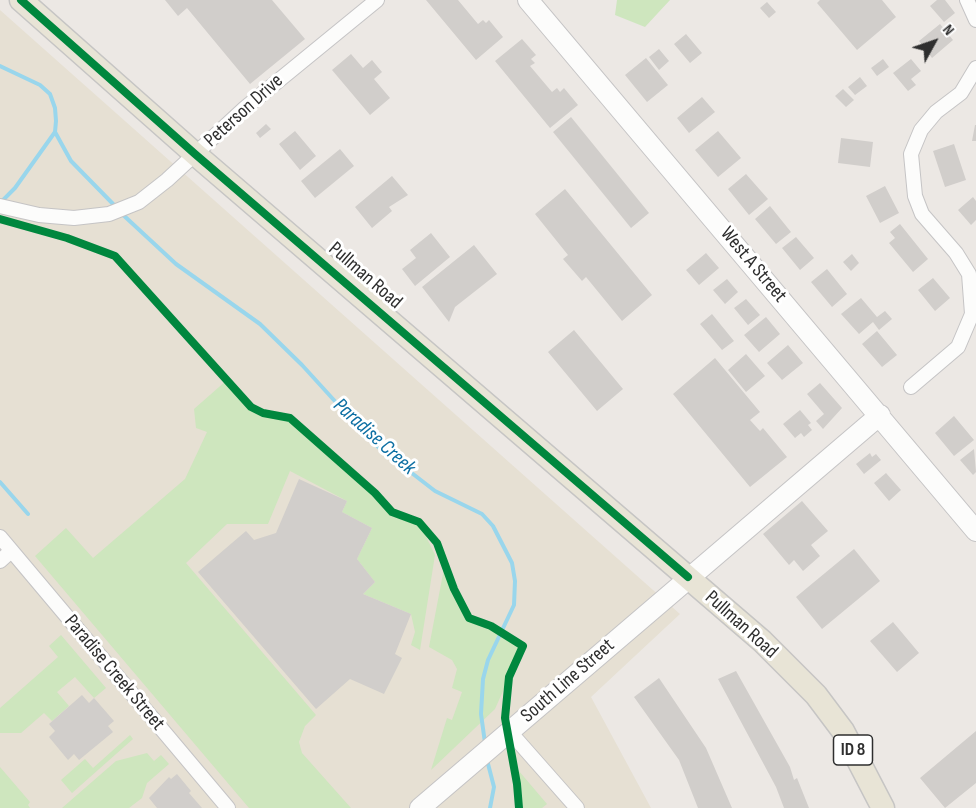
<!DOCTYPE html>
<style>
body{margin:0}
#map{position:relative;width:976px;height:808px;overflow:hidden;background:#ece8e4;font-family:"Sofia Sans Condensed",sans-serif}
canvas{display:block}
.north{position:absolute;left:904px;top:12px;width:60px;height:60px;-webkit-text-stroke:4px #fff;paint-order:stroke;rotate:50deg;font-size:16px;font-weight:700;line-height:24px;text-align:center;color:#2e2e2e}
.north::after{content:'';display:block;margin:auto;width:21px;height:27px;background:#2e2e2e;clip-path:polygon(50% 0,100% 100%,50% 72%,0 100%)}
</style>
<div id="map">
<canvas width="976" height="808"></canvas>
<div class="north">N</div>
</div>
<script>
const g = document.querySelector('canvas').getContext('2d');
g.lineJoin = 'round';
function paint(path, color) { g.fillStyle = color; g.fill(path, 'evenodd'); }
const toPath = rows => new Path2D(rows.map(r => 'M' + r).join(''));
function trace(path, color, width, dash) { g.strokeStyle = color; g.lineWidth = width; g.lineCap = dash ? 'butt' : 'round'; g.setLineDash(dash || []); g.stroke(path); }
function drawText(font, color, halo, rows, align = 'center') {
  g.font = font + ' "Sofia Sans Condensed",sans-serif'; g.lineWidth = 6; g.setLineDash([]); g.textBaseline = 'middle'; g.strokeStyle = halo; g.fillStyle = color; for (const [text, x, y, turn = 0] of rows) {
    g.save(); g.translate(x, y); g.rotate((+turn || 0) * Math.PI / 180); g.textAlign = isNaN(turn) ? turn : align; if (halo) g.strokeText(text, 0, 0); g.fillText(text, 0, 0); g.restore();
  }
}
paint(toPath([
 [0,10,680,614,591,697,651,808,0,808]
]), '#e6e0d3');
paint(toPath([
 [617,0,670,0,645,27,615,15],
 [227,380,252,407,263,413,290,418,375,493,392,512,419,522,435,555,420,650,411,645,415,632,411,614,363,594,375,582,357,559,372,528,342,512,347,501,290,471,268,524,227,524,186,563,316,715,305,726,299,742,302,753,351,808,249,808,35,556,66,528,93,558,185,479,207,432,196,428,194,409],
 [445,563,454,589,469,618,491,626,523,646,495,709,431,770,447,718,452,720,462,692,452,688,457,669,452,660,429,647],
 [61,635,106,688,94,698,75,677,57,692,69,706,52,721,44,713,21,733,0,733,0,708,58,657,49,646],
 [130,735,133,739,72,793,61,780,85,759,93,768],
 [147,753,154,761,161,755,169,764,147,783,142,798,129,808,62,808,116,761],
 [513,764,547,804,542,808,519,808],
 [0,767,30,802,28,805,30,808,0,808]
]), '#cee6be');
trace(toPath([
 [0,66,40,85,50,94,55,108,56,121,55,132,15,188,1,202],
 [55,132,71,161,116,207],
 [121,213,176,264,260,324,302,365,373,443,435,491,482,514,493,526,512,563,515,581,514,605,488,660,483,679,481,714,485,743],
 [0,482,28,514],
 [487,760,494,787,490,808]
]), '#99d6ec', 4);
paint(toPath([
 [165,0,272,0,305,39,250,84,187,8,178,16],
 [426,0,458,0,478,24,483,20,486,23,489,20,503,37,476,60],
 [820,0,882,0,896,17,857,50,817,3],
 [937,0,945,0,955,13,944,22,930,6],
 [767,2,776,12,769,18,760,8],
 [940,24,953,40,932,58,919,41],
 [686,34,702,53,690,63,674,44],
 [522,39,536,55,531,59,535,63,530,66,552,92,557,88,560,92,564,88,578,105,550,128,495,61],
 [659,49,669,61,659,70,649,57],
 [351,54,363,68,372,60,382,72,374,79,390,98,370,115,332,70],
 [646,58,668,85,647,102,625,75],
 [883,59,889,67,877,76,871,68],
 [911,59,921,71,911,79,916,85,908,91,893,73],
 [860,77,867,86,855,95,848,87],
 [843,89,854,100,846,107,835,96],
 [702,97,715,112,689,133,677,118],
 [571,117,649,213,631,228,553,132],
 [266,124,271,129,260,138,256,133],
 [975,125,976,125,976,141,972,141],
 [295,131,316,156,300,170,279,144],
 [718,131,741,158,718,177,695,150],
 [841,138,873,142,870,167,838,163],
 [954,144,966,180,945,187,933,151],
 [340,149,354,166,315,198,301,181],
 [746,174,768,199,749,215,728,189],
 [392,176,408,195,389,207,392,211,372,228,355,207],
 [885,186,899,213,880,223,866,196],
 [565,189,652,295,622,321,586,277,582,281,563,259,568,255,535,214],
 [973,197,976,201,976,220,971,225,958,210],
 [770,206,791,232,776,244,755,219],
 [900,224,928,259,913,272,889,243,895,238,890,232],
 [431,233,450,257,415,286,402,269,416,258,410,250],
 [796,237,814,258,800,270,782,248],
 [474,245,497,274,455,307,449,322,422,287],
 [706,253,719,268,699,285,686,270],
 [852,254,859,263,851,271,843,262],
 [827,269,847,294,832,307,811,282],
 [933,278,950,298,935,311,918,290],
 [727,279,738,292,725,304,713,290],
 [861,298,877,317,885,311,892,319,879,330,873,322,859,334,841,314],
 [746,299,760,315,748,325,734,308],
 [712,314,734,341,722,350,700,324],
 [766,317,780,334,759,352,744,335],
 [574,330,623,389,597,411,548,352],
 [877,331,897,355,882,367,862,344],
 [788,345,803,363,782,380,767,363],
 [746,354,765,376,746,392,728,370],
 [715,358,760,412,750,420,760,431,763,428,787,457,750,487,673,394],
 [820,383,842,408,823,429,816,421,824,414,807,394],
 [800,410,811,423,808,425,812,430,804,437,801,433,795,438,783,424],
 [954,416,974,440,954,456,935,433],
 [974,449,976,472,973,475,960,460],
 [870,453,872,457,876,454,881,460,864,474,856,464],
 [886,473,901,490,889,501,874,483],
 [299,479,347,501,342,512,372,528,357,559,375,582,363,594,411,614,395,654,402,658,384,694,350,679,316,709,198,572,246,531,254,540,276,533],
 [802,501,828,531,811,545,820,556,803,571,794,560,789,565,763,534],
 [854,549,880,581,822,629,796,597],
 [893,622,919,653,897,672,870,641],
 [736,671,790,767,794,780,797,778,809,808,784,808,776,787,718,679],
 [659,678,706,748,732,808,698,808,679,760,634,697],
 [82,695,89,703,94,698,114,721,108,726,113,732,79,760,74,754,68,760,49,737,55,731,49,724],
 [976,731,976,783,945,808,920,778],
 [177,774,191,791,189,793,202,808,157,808,149,798,169,777,171,779]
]), '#d1cecb');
const street = toPath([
 [967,0,976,20],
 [0,206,39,215,74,218,109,214,139,202,167,180,245,108,377,0],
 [911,387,958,347,972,314,969,274,956,253,922,214,915,196,911,154,921,130,936,112,961,93,976,68],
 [0,537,228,808],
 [0,561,11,551],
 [510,732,577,808]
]);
const secondary = toPath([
 [528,0,976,531],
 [420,808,880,415]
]);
const primary = toPath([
 [21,0,195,154,762,641,816,695,843,731,883,808]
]);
trace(street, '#c5c4c5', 16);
trace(secondary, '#c5c4c5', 22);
trace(primary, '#c6c5c4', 25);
trace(street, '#fcfcfb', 14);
trace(secondary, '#fcfcfb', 20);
trace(primary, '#e8e4d6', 22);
trace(toPath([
 [21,0,195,154,688,577],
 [0,219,67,238,115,256,251,407,263,413,290,418,375,493,392,512,419,522,437,543,454,589,469,618,491,626,523,646,509,677,505,718,517,784,519,808]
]), '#00873e', 8);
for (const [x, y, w] of [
 [853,750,39]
]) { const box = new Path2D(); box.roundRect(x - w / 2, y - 15, w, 30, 4.5); g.fillStyle = '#fff'; g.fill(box); trace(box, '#2e2e2e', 1.5); }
drawText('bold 18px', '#2e2e2e', null, [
 ["ID 8",853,750]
]);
drawText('20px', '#2e2e2e', '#fff', [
 ["Peterson Drive",244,111,-42],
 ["West A Street",753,265,50],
 ["Pullman Road",365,276,41],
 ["Pullman Road",741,625,42],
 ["Paradise Creek Street",114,673,50],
 ["South Line Street",568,681,-41]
]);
drawText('italic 21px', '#0d6fa3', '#fff', [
 ["Paradise Creek",374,437,42]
]);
</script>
